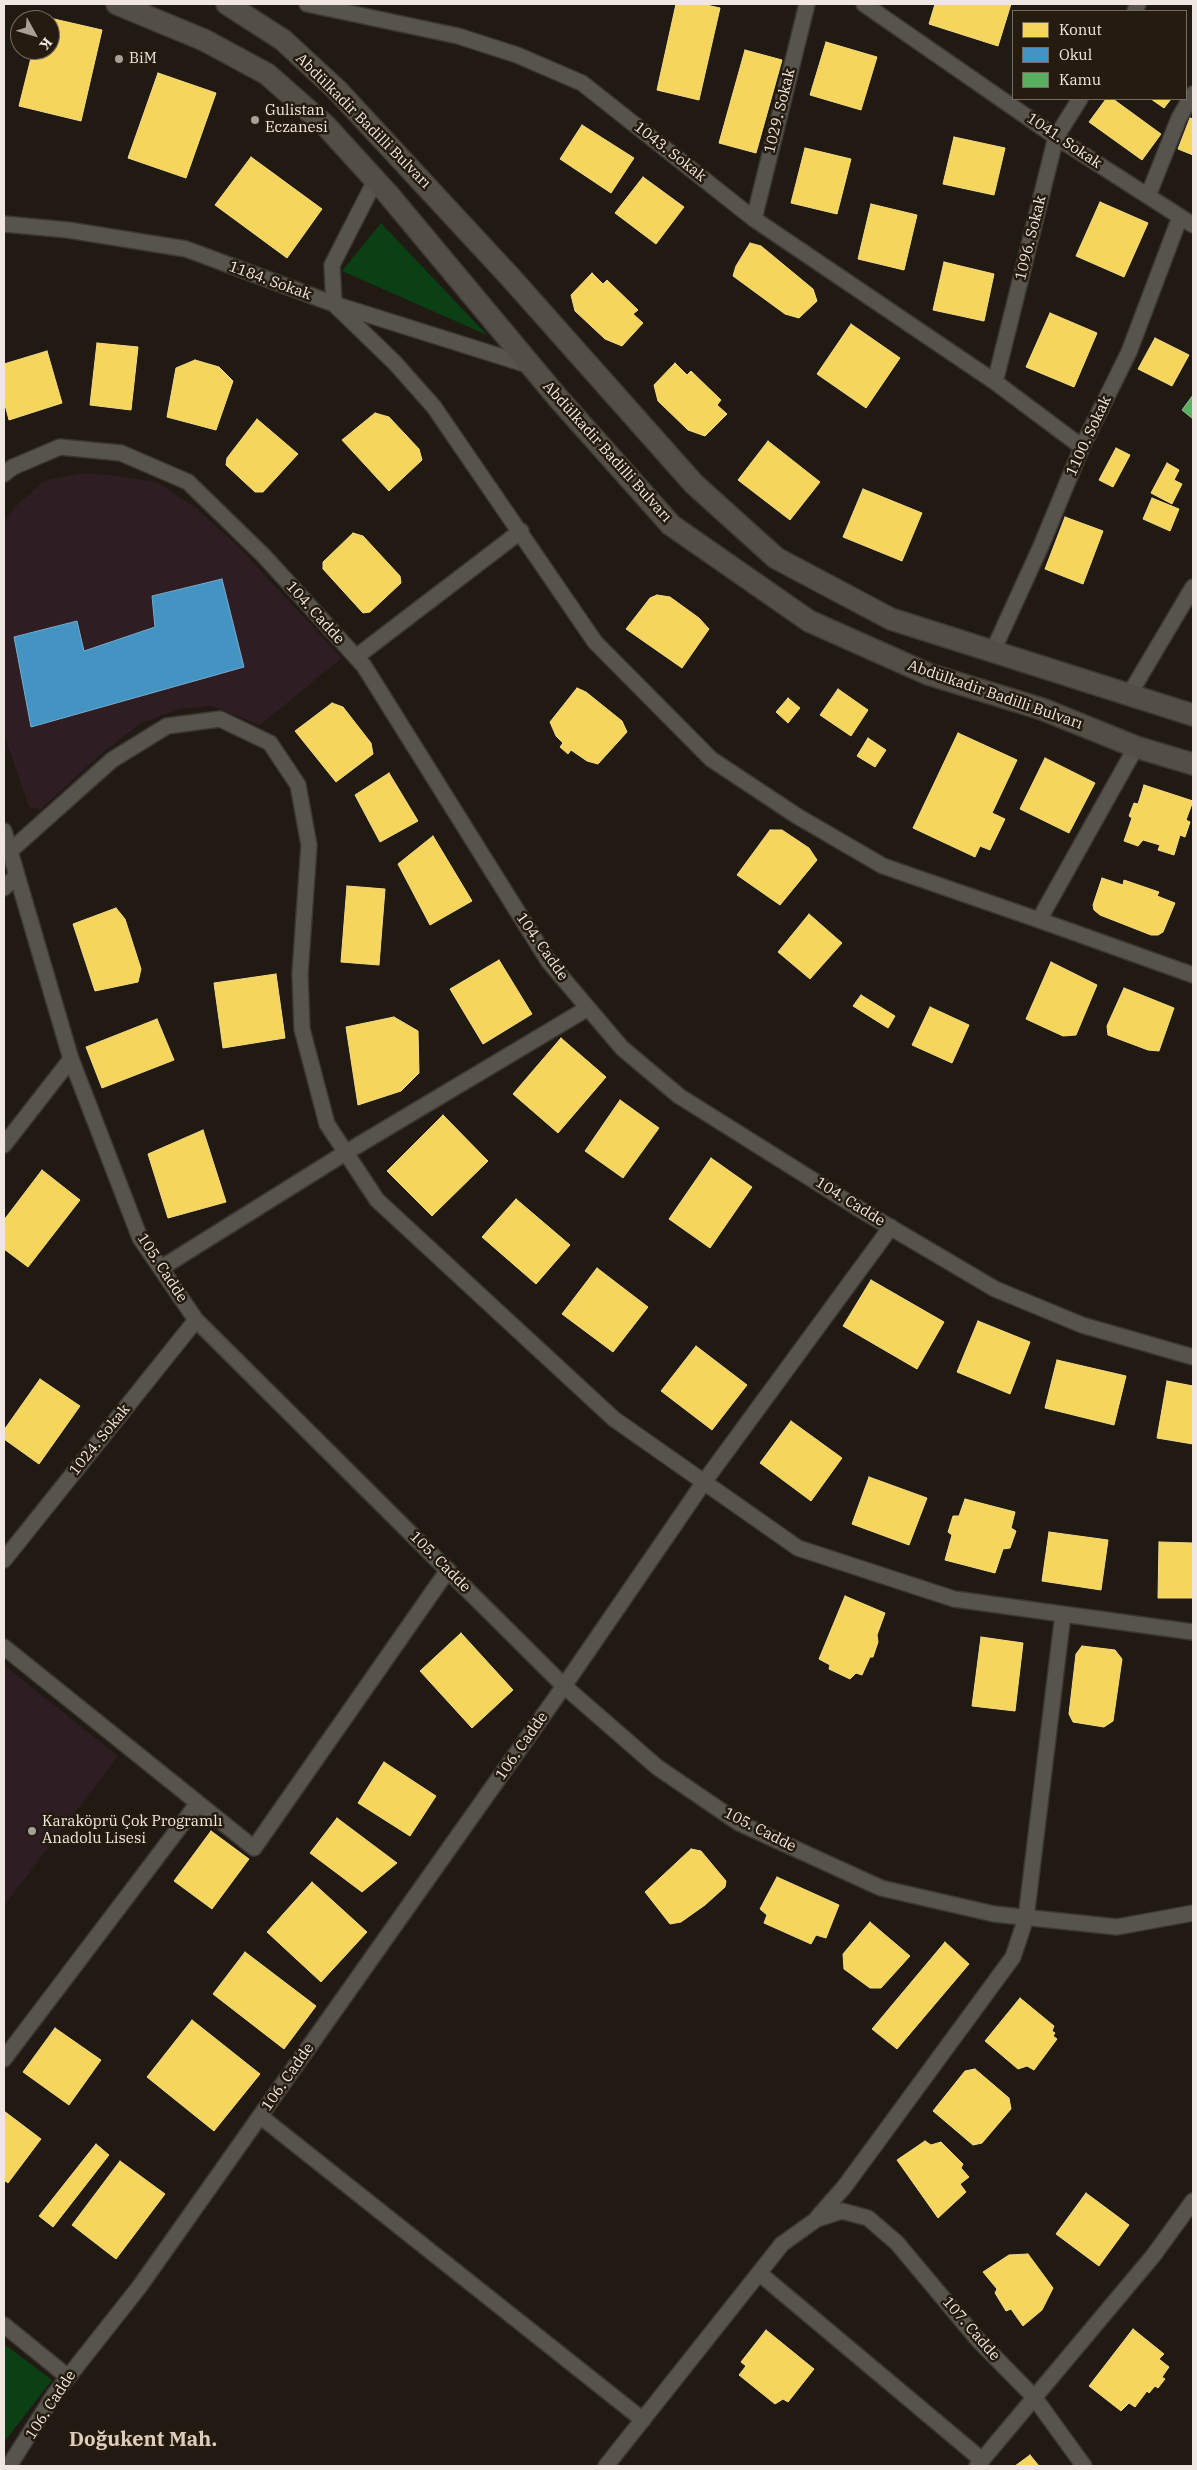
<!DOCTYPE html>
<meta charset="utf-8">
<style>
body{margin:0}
#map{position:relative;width:1197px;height:2470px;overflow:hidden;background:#201a13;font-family:"IBM Plex Serif",serif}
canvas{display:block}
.frame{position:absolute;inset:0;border:5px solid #f0e8e0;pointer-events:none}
.legend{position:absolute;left:1012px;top:10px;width:175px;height:90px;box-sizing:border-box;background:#251b0e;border:1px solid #766d62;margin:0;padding:6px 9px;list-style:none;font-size:15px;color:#f0e8e0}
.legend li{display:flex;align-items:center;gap:10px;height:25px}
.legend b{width:25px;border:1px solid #766d62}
.north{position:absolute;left:10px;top:10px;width:50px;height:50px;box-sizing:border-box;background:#251b0e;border:1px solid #766d62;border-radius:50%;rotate:129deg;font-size:14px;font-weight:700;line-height:20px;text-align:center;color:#f0e8e0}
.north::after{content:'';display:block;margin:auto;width:18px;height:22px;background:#a7a098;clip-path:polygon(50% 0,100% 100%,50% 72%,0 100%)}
</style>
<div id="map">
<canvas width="1197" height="2470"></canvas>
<div class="frame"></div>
<ul class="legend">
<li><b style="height:14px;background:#f6d55c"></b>Konut</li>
<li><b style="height:14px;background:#4393c3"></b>Okul</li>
<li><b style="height:14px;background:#5aae61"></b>Kamu</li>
</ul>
<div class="north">K</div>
</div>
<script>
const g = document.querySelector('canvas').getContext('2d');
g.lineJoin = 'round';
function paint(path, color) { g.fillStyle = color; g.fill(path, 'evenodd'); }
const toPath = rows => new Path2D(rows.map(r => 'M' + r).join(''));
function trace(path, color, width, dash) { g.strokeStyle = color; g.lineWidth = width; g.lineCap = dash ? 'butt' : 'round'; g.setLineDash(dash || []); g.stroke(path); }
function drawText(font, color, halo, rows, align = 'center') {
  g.font = font + ' "IBM Plex Serif",serif'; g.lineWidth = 5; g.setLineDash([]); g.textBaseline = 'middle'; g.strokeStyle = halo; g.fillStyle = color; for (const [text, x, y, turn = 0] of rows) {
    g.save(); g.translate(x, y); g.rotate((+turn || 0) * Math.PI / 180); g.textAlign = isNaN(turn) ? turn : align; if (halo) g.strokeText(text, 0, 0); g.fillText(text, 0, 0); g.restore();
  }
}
paint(toPath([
 [81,473,113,475,157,482,196,508,237,545,342,658,260,725,212,706,180,709,141,723,102,753,41,809,29,807,4,734,4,522,17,505,44,481],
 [4,1665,118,1756,4,1906]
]), '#2e1d23');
paint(toPath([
 [381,223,487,335,342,271],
 [4,2344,52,2380,4,2442]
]), '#0a4013');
const homes = toPath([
 [676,4,702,4,720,8,699,100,657,90,676,4],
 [935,4,1011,4,998,46,929,24,935,4],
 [41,16,102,30,81,121,19,106,33,50,50,50,50,20,40,20,41,16],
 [826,42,877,57,861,110,810,95,826,42],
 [745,50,782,60,756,153,719,143,745,50],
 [158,73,216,93,186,178,128,158,158,73],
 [1106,99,1113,99,1161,134,1142,160,1089,122,1106,99],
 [1151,99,1171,99,1164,108,1151,99],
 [1190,118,1193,119,1193,155,1178,149,1190,118],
 [582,125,634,158,611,193,560,159,582,125],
 [954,137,1005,148,994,195,943,184,954,137],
 [805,148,851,159,837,214,791,203,805,148],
 [251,157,322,209,287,258,215,205,251,157],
 [643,177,684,207,656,244,615,213,643,177],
 [1100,202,1148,223,1124,277,1076,256,1100,202],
 [871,204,917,215,904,270,858,259,871,204],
 [750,243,761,246,813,289,817,301,799,318,785,314,733,276,736,266,750,243],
 [944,262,994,274,984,321,933,310,944,262],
 [592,273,603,284,607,280,638,310,633,314,643,323,622,346,605,339,575,311,571,295,592,273],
 [1050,313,1097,333,1074,387,1026,367,1050,313],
 [851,324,900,358,866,408,817,374,851,324],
 [1155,338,1189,355,1172,386,1138,369,1155,338],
 [97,343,138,347,131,410,90,405,97,343],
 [47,351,62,403,9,420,4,401,4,364,47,351],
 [195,360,219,367,233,381,216,430,167,417,176,368,195,360],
 [675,363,687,375,691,371,721,400,717,405,727,414,705,436,688,430,658,401,654,385,675,363],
 [375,413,389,417,419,449,422,460,389,491,342,440,375,413],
 [257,419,298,454,263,492,255,492,226,465,227,458,257,419],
 [768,441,820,482,790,520,738,480,768,441],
 [1116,448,1130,455,1113,487,1099,480,1116,448],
 [1167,463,1179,470,1174,480,1182,484,1172,504,1151,493,1167,463],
 [863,489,922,513,902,561,843,537,863,489],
 [1152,498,1179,509,1170,531,1143,519,1152,498],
 [1065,517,1103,531,1083,584,1045,569,1065,517],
 [353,533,363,536,400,576,401,583,370,612,363,613,323,569,323,562,353,533],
 [657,595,670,597,699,618,709,629,682,668,626,629,650,598,657,595],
 [577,688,586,692,622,721,627,732,598,764,587,761,571,750,568,754,560,747,563,743,556,736,550,722,577,688],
 [838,689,868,710,851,736,820,715,838,689],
 [788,698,800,708,788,723,776,712,788,698],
 [332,703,343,707,371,743,373,754,336,782,295,731,332,703],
 [958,733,1017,760,992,813,1005,819,990,850,980,846,975,857,913,828,958,733],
 [868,738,886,750,875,767,857,756,868,738],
 [1045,758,1095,783,1069,833,1020,809,1045,758],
 [389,773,418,821,380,842,355,795,389,773],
 [1144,785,1193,801,1186,820,1190,822,1185,837,1180,835,1174,855,1158,850,1160,845,1143,840,1138,846,1124,841,1132,818,1129,816,1134,803,1138,804,1144,785],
 [770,830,782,830,809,848,817,860,780,905,737,875,770,830],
 [433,836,472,901,430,925,398,864,433,836],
 [1102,878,1123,885,1124,880,1159,892,1157,896,1175,903,1163,932,1158,935,1151,935,1100,915,1094,910,1093,905,1102,878],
 [347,886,385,889,379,965,341,962,347,886],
 [116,908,125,919,141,969,138,982,95,991,73,924,116,908],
 [809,914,842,943,810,979,778,952,809,914],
 [499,960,532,1014,483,1044,450,989,499,960],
 [1051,962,1097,985,1076,1035,1063,1036,1026,1019,1051,962],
 [276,974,285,1038,223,1048,214,983,276,974],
 [1124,988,1174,1008,1159,1051,1148,1050,1108,1035,1107,1026,1124,988],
 [861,995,895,1016,888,1028,853,1006,861,995],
 [930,1007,969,1025,952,1063,912,1045,930,1007],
 [394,1017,418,1031,419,1073,401,1091,358,1105,346,1027,394,1017],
 [157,1019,174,1060,102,1088,86,1047,157,1019],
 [561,1038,606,1077,558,1133,513,1094,561,1038],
 [620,1100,659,1128,623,1178,585,1151,620,1100],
 [443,1115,488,1161,432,1216,387,1171,443,1115],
 [203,1130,226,1202,168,1218,148,1154,203,1130],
 [711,1158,752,1187,710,1248,669,1219,711,1158],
 [42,1170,80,1200,28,1267,4,1249,4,1220,42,1170],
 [516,1199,570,1245,536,1284,482,1237,516,1199],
 [597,1268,648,1307,613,1352,562,1314,597,1268],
 [871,1280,944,1322,917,1369,843,1326,871,1280],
 [978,1321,1030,1342,1010,1394,957,1372,978,1321],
 [696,1346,747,1385,712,1430,661,1391,696,1346],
 [1057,1360,1126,1376,1114,1425,1045,1408,1057,1360],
 [40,1379,80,1406,39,1464,4,1439,4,1430,40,1379],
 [1167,1381,1193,1386,1193,1444,1157,1438,1167,1381],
 [791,1421,842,1458,811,1501,760,1463,791,1421],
 [869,1477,927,1498,909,1545,852,1524,869,1477],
 [965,1499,1015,1512,1011,1528,1016,1531,1010,1548,1003,1549,995,1573,945,1560,952,1535,948,1532,953,1516,959,1516,965,1499],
 [1049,1532,1108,1540,1101,1590,1042,1581,1049,1532],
 [1159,1542,1193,1543,1193,1598,1158,1598,1159,1542],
 [845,1596,885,1613,877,1635,878,1642,873,1657,870,1657,862,1675,856,1673,850,1679,829,1669,830,1665,819,1659,845,1596],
 [461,1633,513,1690,472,1728,420,1671,461,1633],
 [981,1637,1023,1643,1015,1711,972,1706,981,1637],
 [1082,1646,1115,1650,1122,1659,1113,1721,1104,1727,1073,1722,1069,1714,1076,1654,1082,1646],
 [384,1762,436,1796,410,1836,358,1803,384,1762],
 [337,1818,397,1863,362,1892,310,1853,337,1818],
 [211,1831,249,1859,212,1909,174,1881,211,1831],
 [691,1849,701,1851,726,1881,725,1887,705,1905,681,1922,670,1924,645,1892,691,1849],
 [777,1877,839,1905,826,1938,816,1935,811,1944,764,1923,767,1915,760,1909,777,1877],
 [312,1882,367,1932,321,1982,267,1932,312,1882],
 [870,1922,910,1956,881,1988,870,1988,844,1969,843,1954,870,1922],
 [945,1942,969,1964,897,2049,872,2029,945,1942],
 [245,1952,316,2006,284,2049,213,1994,245,1952],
 [1020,1998,1054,2026,1052,2031,1055,2033,1053,2036,1057,2039,1034,2070,1027,2066,1018,2069,985,2041,1020,1998],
 [192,2020,260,2074,214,2131,147,2077,192,2020],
 [55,2028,101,2060,69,2105,23,2072,55,2028],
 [975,2069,1009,2098,1011,2109,982,2143,973,2145,933,2111,965,2071,975,2069],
 [4,2111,41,2139,8,2183,4,2180,4,2111],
 [925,2141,931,2145,941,2142,963,2164,961,2168,969,2177,960,2184,966,2192,938,2218,897,2160,925,2141],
 [96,2144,109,2155,53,2227,39,2216,96,2144],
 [120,2161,165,2194,116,2259,72,2225,120,2161],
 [1086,2193,1129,2225,1099,2266,1056,2234,1086,2193],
 [1028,2254,1053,2288,1042,2310,1023,2326,1011,2309,1006,2311,995,2293,997,2289,983,2272,1009,2255,1028,2254],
 [1133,2329,1164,2354,1159,2359,1169,2367,1162,2377,1165,2379,1158,2388,1155,2386,1149,2393,1147,2391,1135,2407,1129,2403,1121,2411,1089,2386,1133,2329],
 [766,2330,814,2369,788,2402,783,2399,775,2404,739,2375,746,2366,741,2362,766,2330],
 [1030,2455,1039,2466,1015,2466,1030,2455]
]);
paint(homes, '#f6d55c');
trace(homes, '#f4db84', 1);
const schools = toPath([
 [222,579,244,667,31,727,14,637,77,621,84,651,155,627,152,596,222,579]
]);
paint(schools, '#4393c3');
trace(schools, '#77accc', 1);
const public = toPath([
 [1193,395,1193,419,1182,410,1193,395]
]);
paint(public, '#5aae61');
trace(public, '#87bf87', 1);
const street = toPath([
 [307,4,458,36,517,55,582,83,754,219,995,382,1082,447],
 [864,4,1056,137,1193,225],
 [1135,11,1138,4],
 [375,181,332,265,334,304,395,363,434,407,595,642,711,759,797,816,883,866,1039,920],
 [1148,196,1179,118,1193,94],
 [754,219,807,4],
 [4,224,68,230,186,249,334,304,531,366],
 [995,382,1056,137,1080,99],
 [4,474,13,467,60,447,121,453,188,482,264,556,364,666,549,962,622,1048,679,1096,856,1207,995,1289,1082,1325,1193,1357],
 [992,653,1041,546,1082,447,1129,352,1180,217],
 [356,657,521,531],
 [1129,695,1193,587],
 [1136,747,1039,920,1193,975],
 [4,831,71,1059,140,1238,196,1320,564,1686,657,1767,739,1823,881,1888,994,1914,1117,1927,1193,1913],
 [9,852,112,760,167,726,220,719,270,743,298,785,309,845,300,974,302,1029,327,1124,377,1200,614,1419,798,1548,954,1599,1193,1632],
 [4,888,16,876],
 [4,1145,71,1059],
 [161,1268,345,1153,588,1008],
 [4,1560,196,1320],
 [4,1647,254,1848,448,1570],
 [4,2059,198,1803],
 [260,2116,643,2420],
 [817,2218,845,2186,1013,1957,1026,1918,1063,1614],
 [759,2273,982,2460],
 [4,2325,68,2377],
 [9,2466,54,2395,140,2286,564,1686,704,1482,891,1227],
 [606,2466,782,2244,817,2219,842,2211,868,2218,897,2243,979,2341,1034,2397,1084,2466],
 [977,2466,1153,2256,1193,2201]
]);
const secondary = toPath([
 [117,4,204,40,267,74,326,126,388,194,558,398,671,525,809,621,928,674,1042,709,1136,747,1193,764],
 [227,4,283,40,337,90,512,279,694,484,776,558,891,619,1193,715]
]);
trace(street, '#3b3731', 18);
trace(secondary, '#3b3731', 24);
trace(street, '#57534d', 15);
trace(secondary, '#534e46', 21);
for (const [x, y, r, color] of [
 [119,59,5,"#a7a098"],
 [255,120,5,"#a7a098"],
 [32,1831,5,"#a7a098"]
]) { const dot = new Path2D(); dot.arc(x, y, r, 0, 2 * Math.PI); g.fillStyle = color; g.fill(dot); trace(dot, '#251b0e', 2); }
drawText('15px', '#f0e8e0', '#251b0e', [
 ["BiM",129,59],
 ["Gulistan",265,111],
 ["Eczanesi",265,128],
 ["Karaköprü Çok Programlı",42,1822],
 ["Anadolu Lisesi",42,1839]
], 'left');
drawText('15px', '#f0e8e0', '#251b0e', [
 ["1029. Sokak",780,111,-76],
 ["Abdülkadir Badilli Bulvarı",363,121,45],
 ["1041. Sokak",1064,141,34],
 ["1043. Sokak",670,152,38],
 ["1096. Sokak",1031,238,-76],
 ["1184. Sokak",270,281,20],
 ["1100. Sokak",1089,436,-65],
 ["Abdülkadir Badilli Bulvarı",607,452,48],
 ["104. Cadde",315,613,48],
 ["Abdülkadir Badilli Bulvarı",995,695,19],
 ["104. Cadde",542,947,55],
 ["104. Cadde",850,1202,32],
 ["105. Cadde",162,1268,57],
 ["1024. Sokak",100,1440,-51],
 ["105. Cadde",440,1562,45],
 ["106. Cadde",522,1746,-55],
 ["105. Cadde",760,1830,27],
 ["106. Cadde",288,2077,-55],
 ["107. Cadde",971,2329,49],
 ["106. Cadde",51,2405,-57]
]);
drawText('bold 20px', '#dccdbc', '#251b0e', [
 ["Doğukent Mah.",143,2440]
]);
</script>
